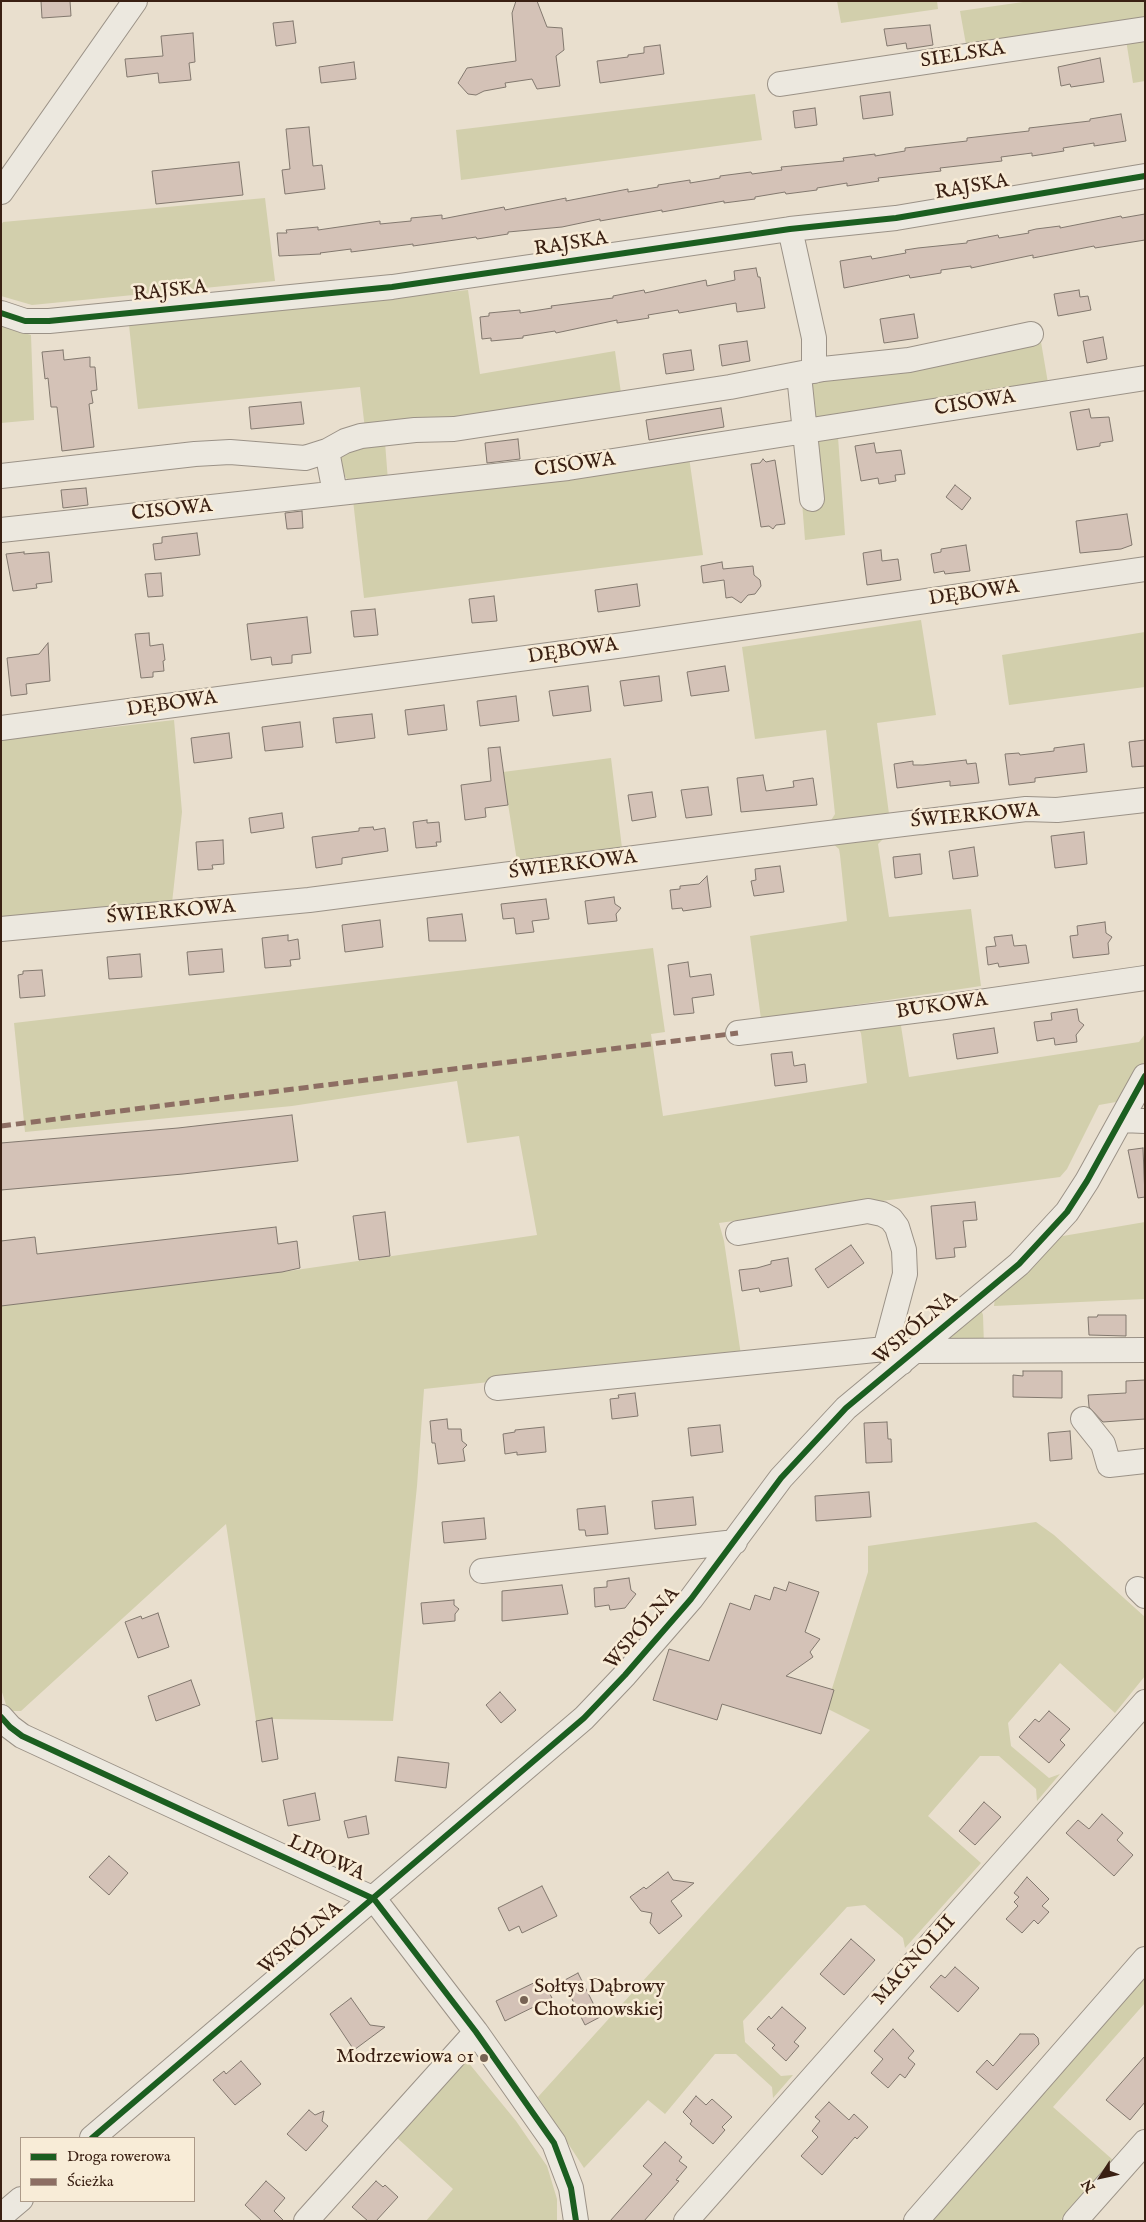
<!DOCTYPE html>
<meta charset="utf-8">
<style>
body{margin:0}
#map{position:relative;width:1146px;height:2222px;overflow:hidden;background:#e9dfce;font-family:"IM FELL English",serif}
canvas{display:block}
.frame{position:absolute;inset:0;border:2px solid #3a2013;pointer-events:none}
.legend{position:absolute;left:20px;top:2137px;width:175px;height:65px;box-sizing:border-box;background:#f8ecd7;border:1px solid #ac9a89;margin:0;padding:6px 9px;list-style:none;font-size:15px;color:#3a2013}
.legend li{display:flex;align-items:center;gap:10px;height:25px}
.legend b{width:25px;border:1px solid #ac9a89}
.north{position:absolute;left:1076px;top:2152px;width:50px;height:50px;-webkit-text-stroke:4px #f8ecd7;paint-order:stroke;rotate:235deg;font-size:14px;font-weight:700;line-height:20px;text-align:center;color:#3a2013}
.north::after{content:'';display:block;margin:auto;width:18px;height:22px;background:#3a2013;clip-path:polygon(50% 0,100% 100%,50% 72%,0 100%)}
</style>
<div id="map">
<canvas width="1146" height="2222"></canvas>
<div class="frame"></div>
<ul class="legend">
<li><b style="height:6px;background:#1b5e20"></b>Droga rowerowa</li>
<li><b style="height:6px;background:#8d6e63"></b>Ścieżka</li>
</ul>
<div class="north">N</div>
</div>
<script>
const g = document.querySelector('canvas').getContext('2d');
g.lineJoin = 'round';
function paint(path, color) { g.fillStyle = color; g.fill(path, 'evenodd'); }
const toPath = rows => new Path2D(rows.map(r => 'M' + r).join(''));
function trace(path, color, width, dash) { g.strokeStyle = color; g.lineWidth = width; g.lineCap = dash ? 'butt' : 'round'; g.setLineDash(dash || []); g.stroke(path); }
function drawText(font, color, halo, rows, align = 'center') {
  g.font = font + ' "IM FELL English",serif'; g.lineWidth = 5; g.setLineDash([]); g.textBaseline = 'middle'; g.strokeStyle = halo; g.fillStyle = color; for (const [text, x, y, turn = 0] of rows) {
    g.save(); g.translate(x, y); g.rotate((+turn || 0) * Math.PI / 180); g.textAlign = isNaN(turn) ? turn : align; if (halo) g.strokeText(text, 0, 0); g.fillText(text, 0, 0); g.restore();
  }
}
paint(toPath([
 [837,1,937,1,938,9,841,23],
 [1030,1,1145,1,1145,22,967,50,960,11],
 [1145,37,1145,81,1133,83,1126,40],
 [755,94,762,140,461,180,456,130],
 [265,198,275,281,32,305,1,296,1,225,3,222],
 [468,290,480,374,615,351,621,393,365,429,360,387,138,409,129,325],
 [1,326,31,335,34,420,1,423],
 [1041,342,1048,383,810,421,809,380],
 [838,437,845,535,805,540,802,502,812,442],
 [385,442,388,481,355,485,346,478,343,473,340,458,343,453,350,447],
 [689,457,703,555,364,598,353,500],
 [921,620,936,715,877,723,889,814,830,822,835,814,826,730,755,739,742,647],
 [1145,632,1145,687,1009,705,1002,655],
 [174,720,182,812,171,912,1,921,1,740],
 [611,758,622,848,517,861,503,772],
 [885,837,878,844,889,917,971,909,981,986,761,1019,750,936,847,921,840,855,839,849,832,843],
 [653,948,665,1032,651,1034,663,1116,867,1083,861,1033,856,1026,906,1018,901,1026,909,1077,1139,1042,1145,1034,1145,1061,1116,1102,1099,1105,1067,1169,1060,1177,719,1223,724,1241,741,1355,424,1389,417,1486,393,1721,272,1719,256,1721,226,1524,21,1711,8,1711,1,1689,1,1306,282,1272,537,1235,519,1136,467,1143,457,1081,292,1106,25,1132,14,1023],
 [1145,1222,1145,1299,994,1306,995,1298,1057,1237],
 [980,1307,983,1315,984,1346,934,1347],
 [1036,1522,1054,1535,1145,1617,1145,1676,1115,1713,1060,1663,1008,1723,1011,1746,1049,1778,1060,1774,1037,1801,1036,1789,999,1756,980,1756,928,1816,981,1863,905,1948,903,1938,865,1905,847,1907,743,2021,745,2042,781,2076,793,2075,773,2098,772,2087,736,2054,715,2054,665,2114,648,2100,584,2168,538,2097,870,1730,826,1708,868,1572,868,1546],
 [1145,1967,1145,2003,1053,2107,1113,2160,1060,2221,922,2221],
 [463,2056,516,2121,547,2166,557,2199,557,2221,426,2221,453,2189,394,2135]
]), '#d2cfac');
const building = toPath([
 [41,1,70,1,71,16,42,18,41,1],
 [516,1,537,1,547,27,562,28,564,50,556,56,560,86,537,89,532,79,505,83,506,87,484,91,476,95,468,94,458,83,467,68,516,61,512,13,516,1],
 [293,21,296,43,276,46,273,23,293,21],
 [930,25,933,45,907,49,906,43,887,46,884,29,930,25],
 [193,33,195,62,189,63,191,80,159,83,158,73,127,77,125,59,163,56,161,36,193,33],
 [660,45,664,74,600,83,597,61,628,57,628,55,644,53,644,47,660,45],
 [1100,58,1104,82,1071,87,1070,84,1061,86,1058,67,1100,58],
 [354,62,356,79,321,83,319,67,354,62],
 [890,92,893,115,863,119,860,96,890,92],
 [815,108,817,125,795,128,793,111,815,108],
 [1121,114,1126,141,1094,146,1094,143,1063,148,1064,151,1032,156,1032,153,1001,157,1002,161,940,168,941,171,878,178,879,181,847,186,847,183,817,188,817,190,786,194,785,192,755,197,755,199,724,203,724,201,662,212,662,210,600,221,600,219,562,227,508,232,508,234,477,239,476,237,413,246,413,244,351,252,351,249,320,253,321,254,279,256,277,233,287,233,286,230,318,227,318,230,380,221,380,224,411,221,411,218,442,215,442,219,504,207,505,210,566,198,566,201,628,189,628,192,658,187,658,185,690,180,690,183,720,178,720,176,751,172,752,174,782,170,781,167,844,161,843,158,875,154,875,156,905,151,905,148,967,141,967,138,1029,131,1029,128,1090,121,1090,119,1121,114],
 [309,127,313,166,322,165,325,189,285,194,282,170,290,169,286,129,309,127],
 [239,162,243,195,156,204,152,171,239,162],
 [1145,214,1145,240,1095,248,1094,246,1033,258,1033,255,971,268,971,266,941,270,941,273,910,278,909,275,844,288,840,261,871,256,872,259,906,253,905,250,918,248,967,243,967,241,998,235,999,238,1029,233,1028,231,1036,229,1060,226,1060,228,1121,216,1122,218,1145,214],
 [756,268,758,277,760,277,765,308,737,312,736,303,679,313,678,310,648,315,649,318,617,323,617,320,556,333,555,331,523,336,523,338,491,341,491,338,482,339,480,317,489,316,489,313,520,310,520,313,552,308,551,306,613,298,613,296,644,290,645,293,706,280,707,286,735,280,734,271,756,268],
 [1079,290,1080,297,1088,296,1091,310,1058,316,1054,294,1079,290],
 [914,314,918,338,884,343,880,319,914,314],
 [1103,337,1107,359,1087,363,1083,341,1103,337],
 [747,341,750,361,722,366,719,345,747,341],
 [63,350,64,360,90,357,90,367,95,367,97,390,91,391,93,403,89,404,94,447,62,451,57,407,51,407,48,378,45,379,42,352,63,350],
 [691,350,694,370,666,374,663,354,691,350],
 [301,402,304,424,251,429,249,407,301,402],
 [721,408,724,427,649,440,646,420,721,408],
 [1089,409,1091,418,1109,417,1113,441,1100,443,1100,446,1077,450,1070,412,1089,409],
 [518,439,520,459,487,463,485,443,518,439],
 [874,443,876,453,901,450,905,474,895,475,896,481,879,484,878,478,861,481,855,446,874,443],
 [763,459,766,462,775,460,785,524,776,525,773,529,769,526,761,527,751,464,760,463,763,459],
 [955,485,971,498,962,510,946,497,955,485],
 [86,488,88,505,63,508,61,490,86,488],
 [302,511,303,528,287,529,285,513,302,511],
 [1127,514,1132,545,1121,549,1080,553,1076,521,1127,514],
 [197,533,200,555,155,560,153,544,162,543,162,537,197,533],
 [966,545,970,571,945,574,944,571,934,573,931,554,941,552,941,549,966,545],
 [881,550,882,561,898,559,901,580,867,585,863,553,881,550],
 [24,552,24,554,49,552,52,582,36,584,37,588,13,591,6,554,24,552],
 [722,562,723,569,753,566,754,575,760,580,761,586,755,594,748,595,741,603,732,597,726,598,724,580,703,583,701,566,722,562],
 [161,573,163,596,148,597,145,574,161,573],
 [637,584,640,606,598,612,595,590,637,584],
 [494,596,497,621,472,623,469,599,494,596],
 [375,609,378,635,354,637,351,611,375,609],
 [307,617,311,653,292,655,292,663,272,665,271,657,251,660,247,624,307,617],
 [149,633,150,646,163,644,165,660,163,661,164,671,153,672,153,677,141,678,135,634,149,633],
 [48,643,50,681,26,684,27,694,11,696,7,658,39,654,48,643],
 [725,666,729,691,691,696,687,672,725,666],
 [659,676,662,701,624,706,620,681,659,676],
 [588,686,591,711,553,716,549,691,588,686],
 [516,696,519,721,480,726,477,701,516,696],
 [444,705,447,730,408,735,405,710,444,705],
 [372,714,375,738,336,743,333,718,372,714],
 [300,722,303,747,265,751,262,727,300,722],
 [229,733,232,758,194,763,191,738,229,733],
 [1145,740,1145,766,1132,767,1129,742,1145,740],
 [1084,744,1087,772,1035,778,1035,782,1009,785,1005,754,1019,753,1020,755,1054,751,1054,748,1084,744],
 [500,747,508,805,485,808,486,817,465,820,461,785,491,781,488,748,500,747],
 [966,760,967,764,976,763,979,783,950,786,950,781,897,788,894,764,913,761,913,765,923,765,966,760],
 [763,775,766,791,794,787,793,781,813,778,817,805,741,812,737,778,763,775],
 [708,787,712,815,686,818,681,790,708,787],
 [652,792,656,817,632,821,628,795,652,792],
 [282,813,284,828,251,833,249,818,282,813],
 [427,820,427,823,439,822,441,842,436,842,437,846,416,848,413,822,427,820],
 [373,827,374,830,385,828,388,851,342,858,342,864,316,868,312,837,359,831,359,828,373,827],
 [1084,832,1087,864,1055,868,1051,836,1084,832],
 [223,840,224,864,212,865,213,869,198,870,196,842,223,840],
 [974,847,978,876,953,879,949,851,974,847],
 [920,854,922,874,895,878,893,857,920,854],
 [780,866,784,892,754,896,751,881,756,880,755,869,780,866],
 [707,876,711,907,683,911,682,908,672,909,670,890,680,889,680,886,699,884,707,876],
 [614,897,615,904,621,908,616,914,617,921,588,924,585,901,614,897],
 [546,899,549,919,532,921,534,932,516,934,514,918,503,919,501,904,546,899],
 [462,914,466,941,429,941,427,918,462,914],
 [380,920,383,947,345,952,342,925,380,920],
 [1105,922,1106,933,1112,937,1108,943,1109,954,1073,958,1070,936,1078,935,1077,926,1105,922],
 [288,935,288,941,298,939,300,959,290,960,291,966,265,968,262,938,288,935],
 [1012,935,1014,946,1026,945,1029,963,999,967,998,963,988,965,986,947,996,946,994,937,1012,935],
 [222,949,224,972,189,975,187,952,222,949],
 [140,954,142,977,109,979,107,957,140,954],
 [688,962,690,977,711,974,714,995,692,998,694,1013,674,1015,668,965,688,962],
 [42,970,45,996,20,998,18,975,23,974,23,971,42,970],
 [1077,1009,1079,1021,1084,1025,1076,1035,1077,1042,1055,1045,1054,1038,1037,1041,1034,1022,1052,1020,1051,1013,1077,1009],
 [994,1028,998,1053,957,1059,953,1034,994,1028],
 [792,1052,794,1066,805,1064,807,1082,775,1086,771,1054,792,1052],
 [292,1115,298,1161,183,1174,1,1190,1,1143,178,1128,292,1115],
 [1143,1148,1145,1197,1138,1198,1128,1150,1143,1148],
 [975,1202,977,1220,963,1221,966,1247,954,1248,955,1257,936,1259,931,1206,975,1202],
 [385,1212,390,1256,359,1260,353,1216,385,1212],
 [276,1227,278,1244,297,1241,300,1268,282,1272,1,1306,1,1241,35,1237,37,1254,276,1227],
 [851,1245,864,1263,828,1288,815,1269,851,1245],
 [788,1258,792,1286,760,1292,759,1288,742,1291,739,1270,757,1268,771,1264,771,1261,788,1258],
 [1098,1315,1126,1315,1126,1336,1089,1335,1088,1317,1097,1317,1098,1315],
 [1023,1371,1062,1371,1062,1398,1013,1397,1013,1375,1023,1376,1023,1371],
 [1145,1380,1145,1419,1103,1422,1089,1407,1088,1395,1126,1393,1126,1381,1145,1380],
 [635,1393,638,1416,612,1419,610,1399,619,1398,618,1395,635,1393],
 [447,1419,448,1429,461,1429,462,1441,467,1445,463,1449,465,1461,438,1464,435,1443,432,1443,430,1421,447,1419],
 [887,1422,888,1439,891,1439,892,1462,866,1463,864,1423,887,1422],
 [720,1425,723,1452,691,1456,688,1428,720,1425],
 [544,1427,546,1452,517,1455,517,1452,505,1454,503,1434,515,1432,515,1430,544,1427],
 [1070,1431,1072,1459,1050,1461,1048,1433,1070,1431],
 [869,1492,871,1517,816,1521,815,1496,869,1492],
 [693,1497,696,1525,655,1529,652,1501,693,1497],
 [605,1506,608,1534,586,1536,585,1530,579,1530,577,1509,605,1506],
 [484,1518,486,1539,444,1543,442,1522,484,1518],
 [629,1578,631,1590,636,1594,625,1608,610,1610,609,1605,595,1607,594,1588,607,1587,607,1581,629,1578],
 [789,1582,819,1592,805,1632,820,1639,810,1652,813,1657,786,1676,834,1690,821,1734,722,1704,717,1720,653,1700,669,1649,709,1661,730,1603,750,1610,755,1595,770,1600,774,1587,786,1591,789,1582],
 [562,1585,568,1614,502,1621,502,1591,562,1585],
 [454,1600,454,1605,459,1609,455,1614,455,1621,423,1624,421,1603,454,1600],
 [158,1613,169,1647,138,1658,125,1622,141,1616,142,1619,158,1613],
 [191,1680,200,1705,156,1721,148,1696,191,1680],
 [500,1692,516,1710,501,1723,486,1705,500,1692],
 [1049,1711,1070,1729,1060,1740,1065,1745,1049,1763,1019,1737,1035,1719,1039,1722,1049,1711],
 [272,1718,278,1759,262,1762,256,1721,272,1718],
 [398,1757,449,1763,446,1788,395,1781,398,1757],
 [315,1793,320,1820,288,1826,283,1800,315,1793],
 [984,1802,1001,1817,975,1845,959,1831,984,1802],
 [1102,1814,1123,1833,1117,1840,1133,1855,1114,1876,1066,1833,1078,1820,1089,1829,1102,1814],
 [366,1816,369,1834,348,1838,344,1821,366,1816],
 [109,1856,128,1873,109,1895,89,1877,109,1856],
 [668,1872,673,1880,694,1883,671,1901,682,1916,659,1934,650,1923,652,1913,641,1911,630,1897,644,1887,646,1889,668,1872],
 [1027,1877,1049,1899,1042,1906,1049,1912,1038,1924,1034,1920,1022,1933,1006,1919,1018,1906,1014,1902,1019,1897,1014,1893,1027,1877],
 [542,1886,557,1916,522,1933,519,1926,509,1931,498,1908,542,1886],
 [851,1939,875,1960,844,1995,820,1974,851,1939],
 [955,1967,979,1988,958,2012,930,1987,941,1975,945,1978,955,1967],
 [578,1973,600,2017,585,2025,563,1981,578,1973],
 [542,1979,552,1998,505,2021,496,2001,542,1979],
 [351,1998,370,2025,385,2027,354,2050,330,2014,351,1998],
 [782,2007,806,2028,794,2042,799,2046,786,2061,772,2048,775,2045,757,2029,769,2016,771,2019,782,2007],
 [893,2029,914,2051,908,2058,915,2064,905,2078,900,2074,888,2088,871,2073,883,2059,874,2051,893,2029],
 [1020,2034,1034,2034,1038,2038,1039,2044,997,2090,976,2072,987,2060,993,2066,1020,2034],
 [1145,2056,1145,2102,1130,2120,1106,2100,1145,2056],
 [241,2061,261,2084,235,2105,213,2080,224,2071,226,2074,241,2061],
 [696,2096,706,2105,712,2099,732,2117,722,2127,725,2130,713,2144,690,2124,692,2121,683,2112,696,2096],
 [829,2102,849,2120,854,2114,868,2127,857,2139,855,2137,822,2175,801,2156,818,2137,812,2131,820,2121,815,2117,829,2102],
 [309,2110,315,2115,324,2111,322,2121,328,2126,306,2151,287,2134,309,2110],
 [665,2142,682,2157,679,2161,687,2167,676,2180,679,2181,644,2221,610,2221,652,2174,643,2166,665,2142],
 [266,2181,285,2198,274,2211,284,2221,262,2221,245,2205,266,2181],
 [376,2181,383,2187,385,2185,398,2197,376,2221,368,2221,352,2207,376,2181]
]);
paint(building, '#d4c2b7');
trace(building, '#82786e', 1);
const minor = toPath([
 [780,84,1145,29],
 [1,192,135,1],
 [790,229,814,338,814,371],
 [1,313,25,321,49,321,392,287,790,229,896,218,1145,176],
 [799,375,812,499],
 [327,451,335,493],
 [1,476,195,454,230,452,305,458,327,451,345,441,361,436,415,430,454,429,730,387,823,369,909,360,1031,334],
 [1,530,568,468,1145,378],
 [1,728,624,645,1145,569],
 [1,929,309,900,813,835,1026,809,1057,810,1145,800],
 [738,1033,945,1007,1145,978],
 [1121,1120,1145,1121],
 [738,1233,868,1211,882,1214,891,1219,897,1227,904,1250,905,1274,885,1349],
 [915,1351,1145,1350],
 [497,1388,885,1349,896,1356,901,1363],
 [1083,1419,1103,1444,1109,1465,1145,1461],
 [482,1571,735,1542],
 [1138,1589,1145,1596],
 [1,1717,10,1727,22,1736,374,1899,476,2032,554,2143,571,2188,576,2221],
 [92,2138,584,1718,625,1675,691,1599,781,1478,846,1408,1019,1264,1067,1212,1087,1181,1145,1076],
 [1,2216,21,2199],
 [306,2221,476,2032],
 [686,2221,1145,1702],
 [916,2221,1145,1959],
 [1075,2221,1145,2142]
]);
trace(minor, '#9b9287', 26);
trace(minor, '#ece8df', 24);
trace(toPath([
 [1,1126,738,1033]
]), '#8d6e63', 5, [10, 5]);
trace(toPath([
 [1,313,25,321,49,321,392,287,790,229,896,218,1145,176],
 [1,1717,10,1727,22,1736,374,1899,476,2032,554,2143,571,2188,576,2221],
 [92,2138,584,1718,625,1675,691,1599,781,1478,846,1408,1019,1264,1067,1212,1087,1181,1145,1076]
]), '#1b5e20', 6);
for (const [x, y, r, color] of [
 [524,2000,5,"#776354"],
 [484,2058,5,"#776354"]
]) { const dot = new Path2D(); dot.arc(x, y, r, 0, 2 * Math.PI); g.fillStyle = color; g.fill(dot); trace(dot, '#f8ecd7', 2); }
drawText('20px', '#3a2013', '#f8ecd7', [
 ["SIELSKA",963,56,-9],
 ["RAJSKA",972,188,-10],
 ["RAJSKA",571,245,-9],
 ["RAJSKA",170,292,-6],
 ["CISOWA",975,404,-9],
 ["CISOWA",575,466,-8],
 ["CISOWA",172,511,-6],
 ["DĘBOWA",974,594,-8],
 ["DĘBOWA",573,652,-8],
 ["DĘBOWA",172,705,-8],
 ["ŚWIERKOWA",975,817,-5],
 ["ŚWIERKOWA",573,866,-7],
 ["ŚWIERKOWA",171,913,-5],
 ["BUKOWA",942,1007,-8],
 ["WSPÓLNA",916,1329,-40],
 ["WSPÓLNA",643,1629,-49],
 ["LIPOWA",326,1859,25],
 ["WSPÓLNA",301,1939,-40],
 ["MAGNOLII",915,1961,-48]
]);
drawText('20px', '#3a2013', '#f8ecd7', [
 ["Sołtys Dąbrowy",534,1988],
 ["Chotomowskiej",534,2011],
 ["Modrzewiowa 01",474,2058,"right"]
], 'left');
</script>
